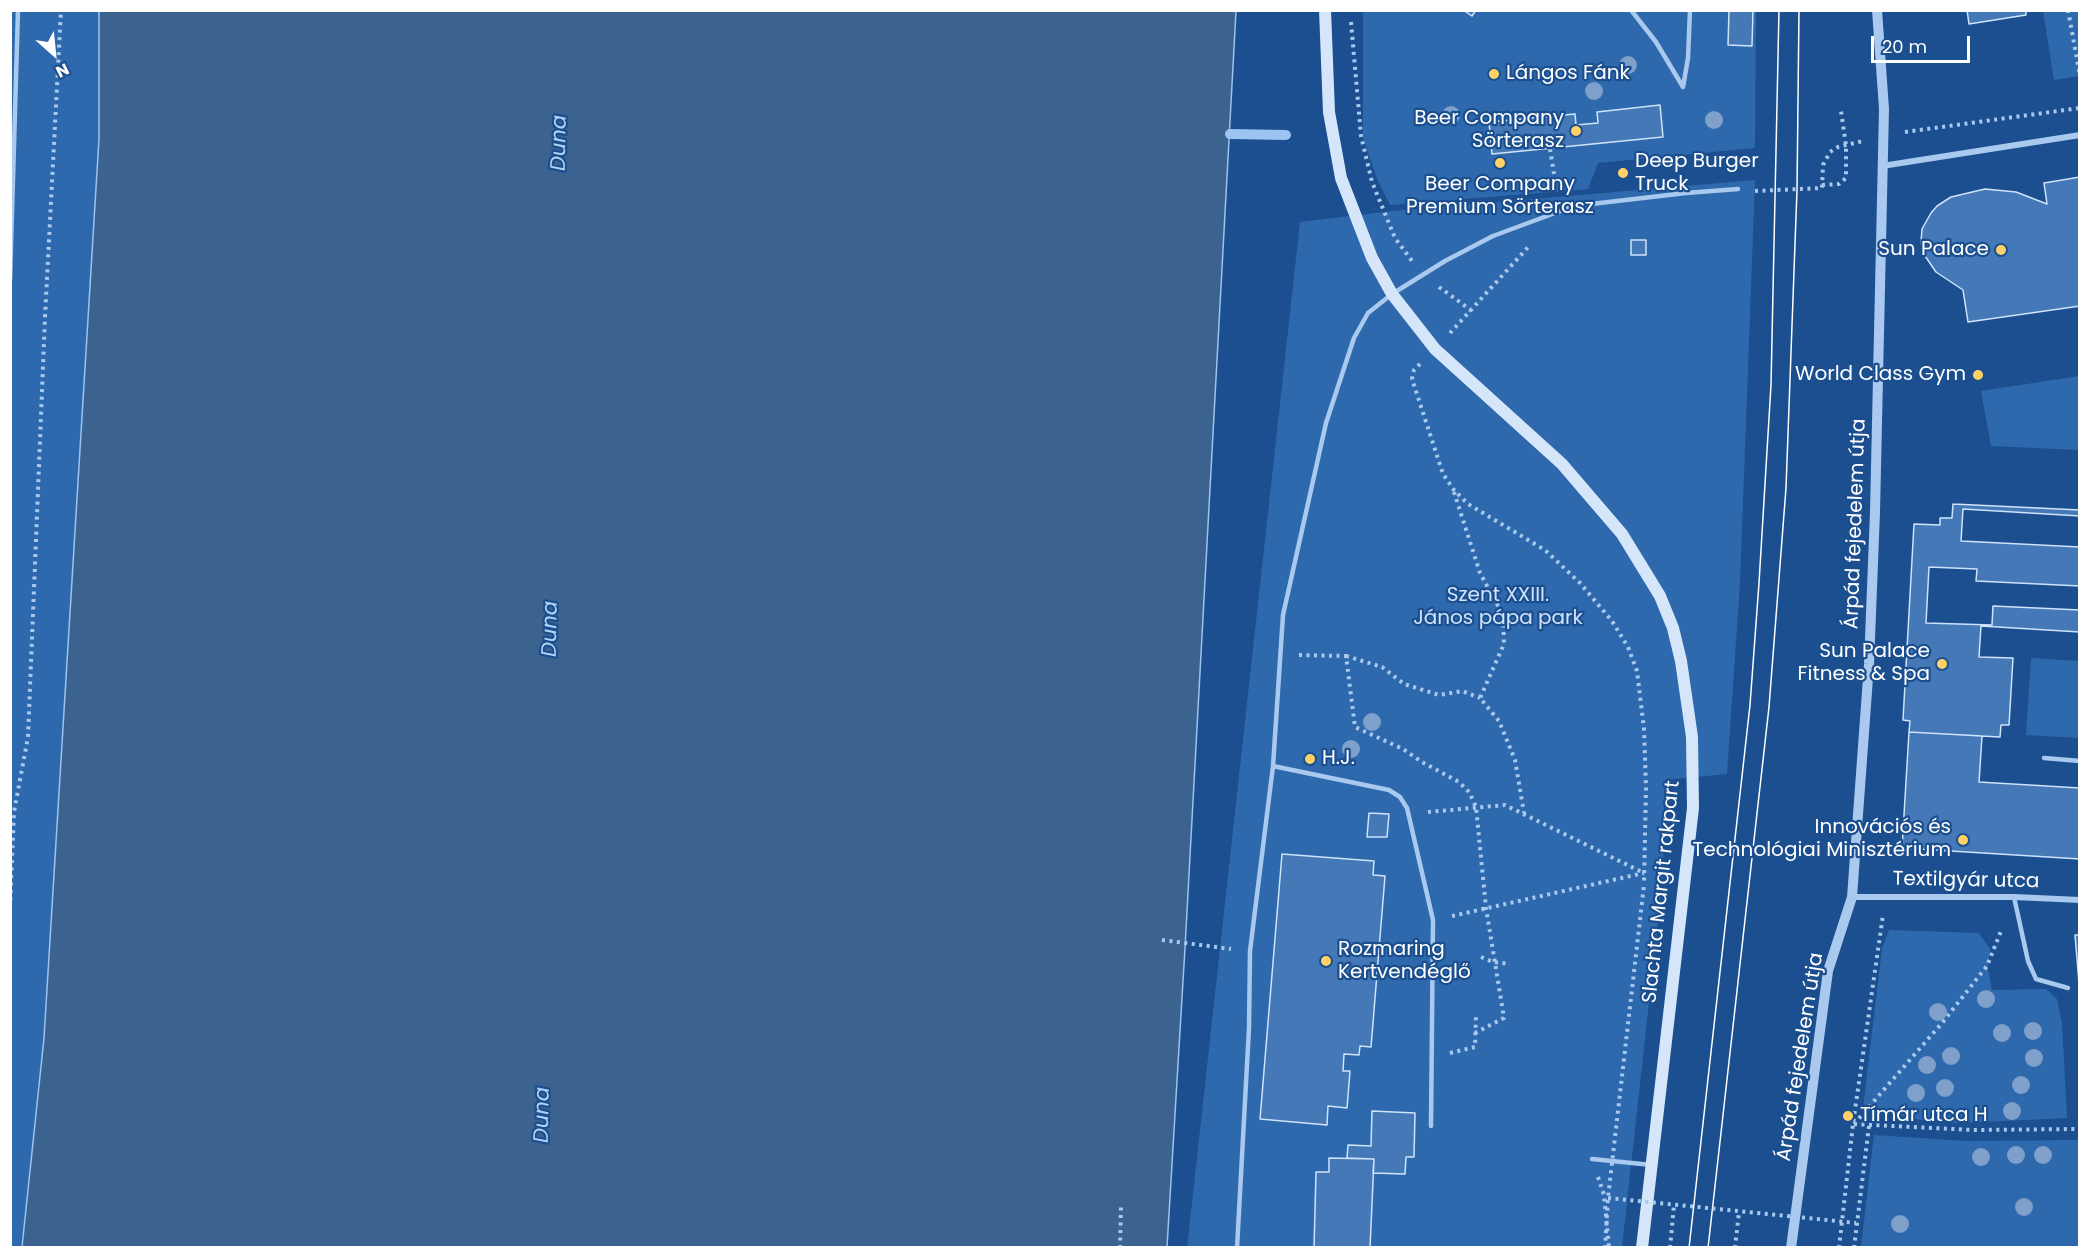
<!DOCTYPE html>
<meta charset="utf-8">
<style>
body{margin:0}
#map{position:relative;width:2090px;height:1258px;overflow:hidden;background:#1b4f8f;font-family:Poppins,sans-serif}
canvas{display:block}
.frame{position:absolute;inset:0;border:12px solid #fff;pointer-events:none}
.north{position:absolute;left:24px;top:24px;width:60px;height:60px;-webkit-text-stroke:4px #1b4f8f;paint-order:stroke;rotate:153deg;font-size:16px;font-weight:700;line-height:24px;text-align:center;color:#fff}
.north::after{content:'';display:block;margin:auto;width:21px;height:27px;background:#fff;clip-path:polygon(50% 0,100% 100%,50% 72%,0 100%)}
.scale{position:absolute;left:1871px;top:36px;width:99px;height:27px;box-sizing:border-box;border:3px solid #fff;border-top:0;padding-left:8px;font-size:18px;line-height:21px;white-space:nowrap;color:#fff;-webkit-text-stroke:4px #1b4f8f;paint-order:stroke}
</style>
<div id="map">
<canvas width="2090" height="1258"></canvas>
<div class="frame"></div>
<div class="north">N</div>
<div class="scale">20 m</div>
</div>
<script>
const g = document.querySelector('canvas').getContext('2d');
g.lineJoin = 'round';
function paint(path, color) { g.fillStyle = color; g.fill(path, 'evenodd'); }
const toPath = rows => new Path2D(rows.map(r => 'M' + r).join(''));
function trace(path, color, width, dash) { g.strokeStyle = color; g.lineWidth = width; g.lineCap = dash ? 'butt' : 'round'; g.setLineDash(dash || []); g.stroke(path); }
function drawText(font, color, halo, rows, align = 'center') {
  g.font = font + ' Poppins,sans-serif'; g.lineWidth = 4.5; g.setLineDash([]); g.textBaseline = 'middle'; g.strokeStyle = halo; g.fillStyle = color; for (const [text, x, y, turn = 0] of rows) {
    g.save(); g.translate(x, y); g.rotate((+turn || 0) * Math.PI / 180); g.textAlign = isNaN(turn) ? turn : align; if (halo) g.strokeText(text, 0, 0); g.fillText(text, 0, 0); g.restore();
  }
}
paint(toPath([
 [10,11,99,11,99,139,44,1038,22,1248,10,1247],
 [1363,11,1756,11,1755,148,1598,163,1588,189,1390,205,1377,179,1363,138],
 [2043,11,2079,11,2079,76,2054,80],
 [1755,180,1740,583,1727,774,1665,780,1663,876,1622,1247,1187,1248,1300,222,1393,211],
 [2079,376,2079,450,1991,446,1981,391],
 [2031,658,2079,661,2079,738,2026,735],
 [1889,930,1979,933,1990,949,1988,968,1992,990,2046,989,2057,999,2062,1023,2067,1118,1962,1123,1930,1122,1863,1108,1882,948],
 [1874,1135,1966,1141,2079,1140,2079,1247,1861,1247]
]), '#2e69ad');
const water = toPath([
 [99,11,1236,11,1185,948,1167,1247,22,1247,44,1038,99,139,99,11]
]);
paint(water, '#3c6290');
trace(water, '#9cc4f0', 1.5);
trace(toPath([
 [1230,134,1286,135]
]), '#9cc4f0', 10);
const building = toPath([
 [1463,10,1476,10,1472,16,1463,10],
 [1729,10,1753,10,1752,46,1728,45,1729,10],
 [1967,10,2026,10,2026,15,1969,24,1967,10],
 [1660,105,1663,137,1492,154,1489,122,1575,114,1576,125,1598,123,1597,112,1660,105],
 [2080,177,2080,306,1968,322,1963,290,1936,272,1923,253,1921,242,1922,229,1931,213,1937,206,1951,197,1985,189,2016,192,2047,204,2044,183,2080,177],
 [1631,240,1646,240,1646,255,1631,255,1631,240],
 [1953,504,2080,510,2080,632,1981,626,1979,657,2013,658,2009,725,2001,725,2000,737,1909,732,1910,721,1903,720,1914,524,1940,525,1940,518,1952,518,1953,504],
 [1963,509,2080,516,2080,547,1961,541,1963,509],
 [1929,567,1977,569,1976,581,2080,586,2080,610,1993,606,1992,625,1926,623,1929,567],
 [1909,732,1982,736,1979,782,2080,788,2080,859,1902,848,1909,732],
 [1369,813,1389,814,1387,837,1367,837,1369,813],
 [1282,854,1374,861,1373,875,1385,876,1371,1047,1360,1046,1359,1055,1344,1054,1343,1071,1350,1071,1347,1108,1328,1106,1327,1125,1260,1119,1282,854],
 [2075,935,2080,935,2080,995,2075,935],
 [1372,1111,1415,1113,1414,1157,1406,1157,1405,1174,1373,1173,1374,1159,1347,1158,1348,1145,1371,1146,1372,1111],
 [1329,1158,1374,1159,1370,1248,1314,1248,1316,1172,1329,1172,1329,1158]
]);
paint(building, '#4478b7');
trace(building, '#cfe3fa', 1.5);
trace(toPath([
 [2068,10,2080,76],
 [1351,22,1361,136,1372,182,1395,238,1412,261],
 [1905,132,2080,108],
 [1550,149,1554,174],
 [1822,185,1839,184,1846,178,1846,146,1841,111],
 [1755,191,1822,188,1823,165,1830,152,1838,147,1863,141],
 [1439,287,1472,311],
 [1450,333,1530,245],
 [1420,364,1414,370,1412,379,1443,474,1454,490,1468,504,1545,550,1580,583,1612,621,1628,647,1637,671,1644,729,1646,787,1644,885],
 [1454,492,1480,573,1503,615,1504,644,1480,698,1499,721,1515,760,1524,813],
 [1299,655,1346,656,1355,727,1403,749,1422,762,1459,782,1469,792,1476,807,1486,908,1504,1018,1475,1033],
 [1346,656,1382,667,1404,684,1439,695,1462,691,1480,698],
 [1428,812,1505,805,1644,873],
 [10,908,14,812,28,737,45,317,61,10],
 [1452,916,1644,873],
 [1162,940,1231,949],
 [1481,957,1493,962,1510,964],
 [1450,1053,1475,1047,1476,1014],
 [1854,1124,1942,1023,1987,966,2001,931],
 [1854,1124,1972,1130,2080,1129],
 [1598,1177,1604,1195,1609,1248],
 [1120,1248,1121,1207],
 [1670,1248,1674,1205],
 [1735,1248,1739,1212],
 [1839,1248,1853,1124,1883,915],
 [1854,1248,1869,1126]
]), '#a9c9ee', 4, [3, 4.5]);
trace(toPath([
 [1631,10,1656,42,1683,87,1688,58,1690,10],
 [10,281,18,10],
 [2044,758,2080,761],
 [1273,766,1389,790,1400,797,1407,808,1433,920,1431,1126],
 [2014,897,2028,961,2036,979,2068,988],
 [1592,1159,1652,1165],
 [1237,1248,1249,1028,1250,951,1273,766,1283,615,1326,423,1354,338,1368,313,1392,294,1445,261,1493,236,1574,206,1686,193,1738,189]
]), '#a9c9ee', 4.5);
trace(toPath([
 [1882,166,2080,135],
 [1852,897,2014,897,2080,900]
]), '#a9c9ee', 6);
trace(toPath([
 [1791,1248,1828,971,1852,897,1869,664,1875,512,1884,109,1877,10]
]), '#a9c9ee', 10);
trace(toPath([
 [1325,10,1329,112,1341,178,1372,258,1392,294,1435,349,1562,464,1622,534,1660,596,1673,628,1681,661,1692,737,1693,808,1642,1248]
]), '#d6e6fa', 12);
trace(toPath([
 [1689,1248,1750,705,1759,583,1771,385,1779,10],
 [1708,1248,1769,707,1786,488,1797,190,1799,10]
]), '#fff', 1.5);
trace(toPath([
 [1608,1198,1856,1223],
 [1605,1248,1608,1198,1644,885]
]), '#a9c9ee', 4, [3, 4.5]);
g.fillStyle = '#7ea0ca';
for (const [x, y] of [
 [1628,65],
 [1594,91],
 [1451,115],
 [1714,120],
 [1372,722],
 [1351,749],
 [1986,999],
 [1938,1012],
 [2033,1031],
 [2002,1033],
 [1951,1056],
 [2034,1058],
 [1927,1065],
 [2021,1085],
 [1945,1088],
 [1916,1093],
 [2012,1111],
 [2016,1155],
 [2043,1155],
 [1981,1157],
 [2024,1207],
 [1900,1224]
]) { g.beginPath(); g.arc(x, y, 9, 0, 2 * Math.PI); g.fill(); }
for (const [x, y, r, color] of [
 [1494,74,6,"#ffd166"],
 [1576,131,6,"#ffd166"],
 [1500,163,6,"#ffd166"],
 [1623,173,6,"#ffd166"],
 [2001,250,6,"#ffd166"],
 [1978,375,6,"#ffd166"],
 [1942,664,6,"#ffd166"],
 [1310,759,6,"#ffd166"],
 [1963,840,6,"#ffd166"],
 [1326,961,6,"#ffd166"],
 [1848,1116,6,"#ffd166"]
]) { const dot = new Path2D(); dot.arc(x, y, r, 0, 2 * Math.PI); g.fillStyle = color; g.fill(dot); trace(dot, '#1b4f8f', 2); }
drawText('20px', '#fff', '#1b4f8f', [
 ["Lángos Fánk",1506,74],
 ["Beer Company",1564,119,"right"],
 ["Sörterasz",1564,142,"right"],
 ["Deep Burger",1635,162],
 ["Truck",1635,185],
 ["Beer Company",1500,185,"center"],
 ["Premium Sörterasz",1500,208,"center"],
 ["Sun Palace",1989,250,"right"],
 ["World Class Gym",1966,375,"right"],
 ["Sun Palace",1930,652,"right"],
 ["Fitness & Spa",1930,675,"right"],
 ["H.J.",1322,759],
 ["Innovációs és",1951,828,"right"],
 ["Technológiai Minisztérium",1951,851,"right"],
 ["Rozmaring",1338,950],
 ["Kertvendéglő",1338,973],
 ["Tímár utca H",1860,1116]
], 'left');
drawText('20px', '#fff', '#1b4f8f', [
 ["Árpád fejedelem útja",1856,524,-88],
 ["Textilgyár utca",1966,881,1],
 ["Slachta Margit rakpart",1662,892,-84],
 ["Árpád fejedelem útja",1801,1057,-81]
]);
drawText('20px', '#cfe3fa', '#1b4f8f', [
 ["Szent XXIII.",1498,596],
 ["János pápa park",1498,619]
]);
drawText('italic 21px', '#b5d3f5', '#1b4f8f', [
 ["Duna",560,143,-89],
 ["Duna",551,629,-89],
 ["Duna",543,1115,-89]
]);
</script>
